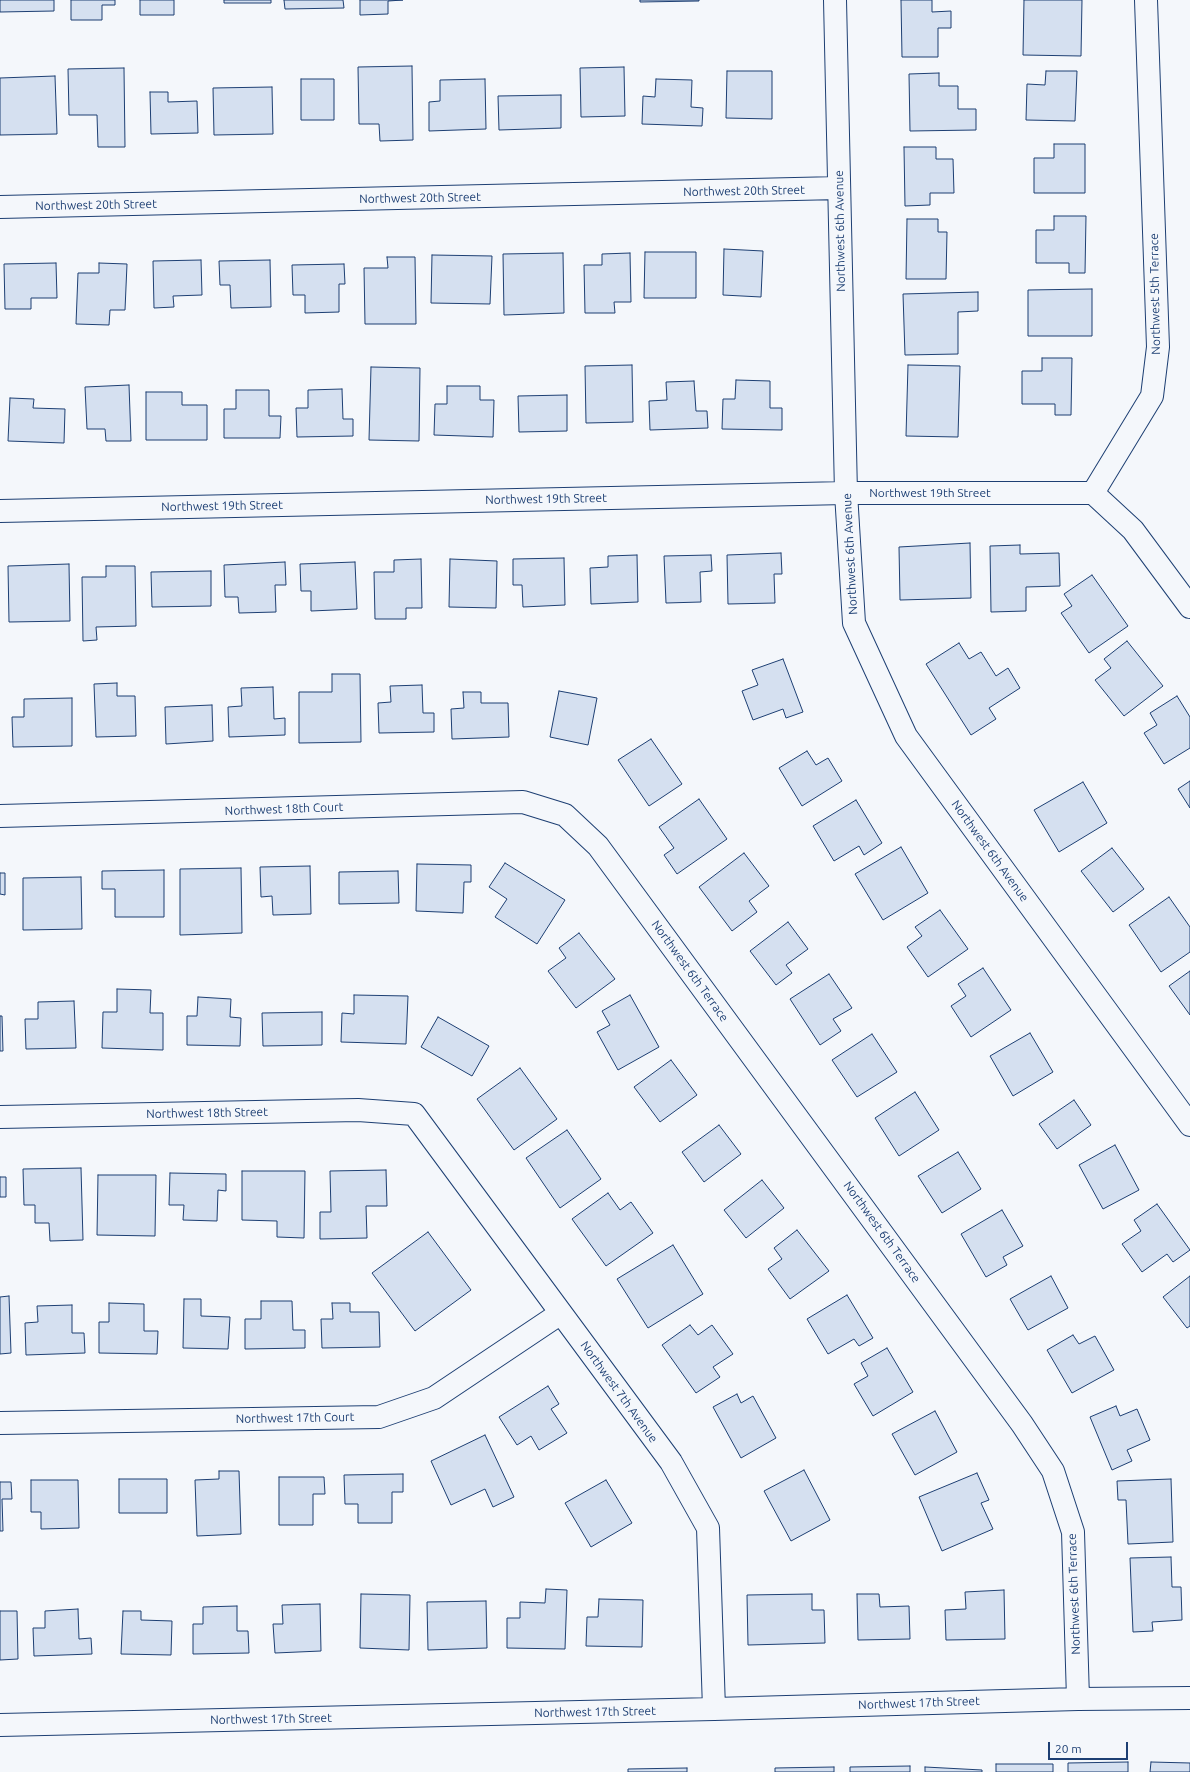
<!DOCTYPE html>
<style>
body{margin:0}
#map{position:relative;width:1190px;height:1772px;overflow:hidden;background:#f4f7fb;font-family:Ubuntu,sans-serif}
canvas{display:block}
.scale{position:absolute;left:1048px;top:1742px;width:80px;height:18px;box-sizing:border-box;border:2px solid #1d3f73;border-top:0;padding-left:5px;font-size:12px;line-height:14px;white-space:nowrap;color:#1d3f73;-webkit-text-stroke:3px #f4f7fb;paint-order:stroke}
</style>
<div id="map">
<canvas width="1190" height="1772"></canvas>
<div class="scale">20 m</div>
</div>
<script>
const g = document.querySelector('canvas').getContext('2d');
g.lineJoin = 'round';
function paint(path, color) { g.fillStyle = color; g.fill(path, 'evenodd'); }
const toPath = rows => new Path2D(rows.map(r => 'M' + r).join(''));
function trace(path, color, width, dash) { g.strokeStyle = color; g.lineWidth = width; g.lineCap = dash ? 'butt' : 'round'; g.setLineDash(dash || []); g.stroke(path); }
function drawText(font, color, halo, rows, align = 'center') {
  g.font = font + ' Ubuntu,sans-serif'; g.lineWidth = 3; g.setLineDash([]); g.textBaseline = 'middle'; g.strokeStyle = halo; g.fillStyle = color; for (const [text, x, y, turn = 0] of rows) {
    g.save(); g.translate(x, y); g.rotate((+turn || 0) * Math.PI / 180); g.textAlign = isNaN(turn) ? turn : align; if (halo) g.strokeText(text, 0, 0); g.fillText(text, 0, 0); g.restore();
  }
}
const building = toPath([
 [0,0,54,0,54,11,0,12,0,0],
 [71,0,115,0,115,5,102,5,102,20,71,20,71,0],
 [140,0,174,0,174,15,140,15,140,0],
 [224,0,271,0,271,3,224,3,224,0],
 [284,0,343,0,344,8,285,9,284,0],
 [360,0,403,0,388,1,388,14,360,15,360,0],
 [640,0,699,0,699,1,640,2,640,0],
 [901,0,932,0,932,12,951,11,951,28,938,28,938,57,902,57,901,0],
 [1024,0,1082,0,1081,56,1023,55,1024,0],
 [412,66,413,140,380,141,379,124,359,124,358,67,412,66],
 [624,67,625,116,581,117,580,68,624,67],
 [124,68,125,147,98,147,97,115,69,115,68,69,124,68],
 [727,71,772,71,772,119,726,118,727,71],
 [1046,71,1077,71,1075,121,1026,120,1027,84,1045,85,1046,71],
 [939,73,939,86,958,86,958,109,976,109,976,130,910,131,909,74,939,73],
 [55,76,57,134,0,135,0,78,55,76],
 [301,79,334,79,334,120,301,120,301,79],
 [485,79,486,129,429,131,429,102,440,101,440,80,485,79],
 [656,79,692,80,691,107,703,108,702,126,642,124,643,96,655,97,656,79],
 [272,87,273,134,214,135,213,88,272,87],
 [150,92,168,92,168,102,197,101,198,133,151,134,150,92],
 [561,95,561,128,499,130,498,96,561,95],
 [1054,144,1085,144,1085,193,1034,193,1034,158,1054,158,1054,144],
 [904,147,936,147,936,159,953,159,954,193,930,193,930,205,905,206,904,147],
 [1054,216,1086,216,1085,273,1069,273,1069,263,1036,263,1036,230,1054,230,1054,216],
 [907,219,938,219,938,232,947,232,946,279,906,279,907,219],
 [724,249,763,251,761,297,723,295,724,249],
 [645,252,696,252,696,298,644,298,645,252],
 [563,253,564,313,504,315,503,254,563,253],
 [630,253,631,302,614,302,615,313,585,313,584,265,602,265,602,254,630,253],
 [432,255,492,256,490,304,431,303,432,255],
 [387,257,415,257,416,324,365,324,364,268,388,268,387,257],
 [201,260,202,295,173,296,174,307,154,308,153,261,201,260],
 [270,260,271,307,231,308,230,285,220,285,219,261,270,260],
 [56,263,57,298,31,298,31,309,5,309,4,264,56,263],
 [99,263,127,264,125,310,110,310,109,325,76,324,78,273,99,273,99,263],
 [344,264,345,284,339,284,339,312,305,313,305,295,293,295,292,265,344,264],
 [1092,289,1092,336,1028,336,1028,290,1092,289],
 [978,292,978,311,958,312,958,354,905,355,903,294,978,292],
 [1042,358,1072,358,1071,415,1055,415,1055,404,1022,404,1022,371,1042,371,1042,358],
 [632,365,633,422,586,423,585,366,632,365],
 [908,365,960,366,958,437,906,436,908,365],
 [371,367,420,368,419,441,369,440,371,367],
 [736,380,770,381,770,408,782,408,782,430,722,429,723,399,735,399,736,380],
 [694,381,696,411,707,411,708,428,650,430,649,401,667,400,666,382,694,381],
 [129,385,131,441,106,441,105,429,87,429,85,387,129,385],
 [447,386,480,386,480,400,494,400,493,437,434,435,435,404,447,404,447,386],
 [342,389,343,419,353,419,353,436,297,437,296,408,308,408,308,390,342,389],
 [236,390,269,390,269,416,281,416,280,438,224,438,224,409,236,409,236,390],
 [146,392,182,392,182,405,207,405,207,440,146,440,146,392],
 [567,395,567,431,519,432,518,396,567,395],
 [10,398,34,399,33,408,65,409,64,443,8,441,10,398],
 [970,543,971,598,900,600,899,547,970,543],
 [1020,545,1020,554,1059,553,1060,586,1026,587,1026,611,991,612,990,546,1020,545],
 [781,553,782,574,774,574,775,603,728,604,727,555,781,553],
 [637,555,638,602,591,604,590,568,608,567,608,556,637,555],
 [711,555,712,571,700,572,701,602,666,603,664,556,711,555],
 [564,558,565,605,523,607,522,585,513,585,513,559,564,558],
 [421,559,422,608,406,608,406,619,375,619,374,572,394,572,394,560,421,559],
 [450,559,497,561,496,608,449,607,450,559],
 [285,562,286,585,275,585,276,612,239,613,238,597,225,597,224,565,285,562],
 [355,562,357,609,311,611,311,591,301,591,300,564,355,562],
 [69,564,70,621,9,622,8,566,69,564],
 [106,566,135,566,136,626,96,627,97,640,83,641,82,577,106,577,106,566],
 [211,571,211,606,152,607,151,572,211,571],
 [1092,575,1128,626,1089,653,1061,613,1072,606,1064,594,1092,575],
 [1127,641,1163,686,1124,716,1095,680,1111,668,1104,659,1127,641],
 [959,643,969,659,981,652,996,676,1008,668,1020,688,989,708,996,719,971,735,926,664,959,643],
 [783,659,803,712,786,718,783,709,753,720,742,691,758,685,752,670,783,659],
 [332,674,360,674,361,742,299,743,299,692,332,692,332,674],
 [117,683,117,696,135,696,136,736,96,737,94,684,117,683],
 [422,685,423,713,434,713,434,732,379,733,378,703,391,702,390,686,422,685],
 [273,687,274,719,285,718,285,735,229,737,228,707,242,706,241,688,273,687],
 [559,691,597,698,588,745,550,737,559,691],
 [463,692,481,692,481,703,508,703,509,737,452,739,451,709,464,708,463,692],
 [1177,696,1190,717,1190,748,1164,764,1144,733,1157,725,1150,713,1177,696],
 [72,698,72,746,13,747,12,717,24,717,24,699,72,698],
 [212,705,213,741,166,744,165,707,212,705],
 [651,739,682,784,649,806,618,760,651,739],
 [807,751,816,765,828,758,842,781,802,806,779,768,807,751],
 [1190,781,1190,808,1178,789,1190,781],
 [1083,782,1107,823,1059,852,1034,810,1083,782],
 [699,799,727,839,677,874,664,855,674,848,659,827,699,799],
 [856,800,882,843,864,855,859,846,834,861,813,826,856,800],
 [901,847,928,893,883,920,855,874,901,847],
 [1112,848,1144,889,1113,912,1081,871,1112,848],
 [744,853,769,886,749,901,757,912,732,931,699,887,744,853],
 [505,863,565,900,537,944,495,917,507,899,489,887,505,863],
 [417,864,471,865,471,882,464,882,463,913,416,911,417,864],
 [310,866,311,914,273,915,272,896,261,897,260,867,310,866],
 [241,868,242,933,180,935,180,869,241,868],
 [164,870,164,917,115,917,115,889,102,889,102,871,164,870],
 [398,871,399,903,339,904,339,872,398,871],
 [0,873,5,873,5,895,0,894,0,873],
 [81,877,82,929,23,930,23,878,81,877],
 [1169,897,1190,927,1190,952,1161,972,1129,925,1169,897],
 [940,910,968,949,928,977,907,947,922,936,915,927,940,910],
 [788,922,808,949,786,965,792,973,776,985,750,951,788,922],
 [579,933,615,979,576,1008,548,971,566,958,559,948,579,933],
 [983,968,1011,1010,971,1037,951,1006,966,996,958,984,983,968],
 [1190,971,1190,1015,1169,986,1190,971],
 [829,974,852,1008,833,1019,841,1031,820,1045,790,999,829,974],
 [117,989,151,990,150,1013,163,1013,163,1050,102,1048,103,1012,117,1012,117,989],
 [354,995,408,996,406,1044,341,1042,342,1013,354,1014,354,995],
 [630,995,659,1047,618,1070,597,1032,610,1025,602,1011,630,995],
 [198,997,231,999,230,1017,241,1018,240,1046,187,1045,187,1016,197,1016,198,997],
 [74,1001,76,1048,26,1049,25,1019,38,1019,38,1002,74,1001],
 [322,1012,322,1045,263,1046,262,1013,322,1012],
 [0,1016,2,1016,3,1051,0,1051,0,1016],
 [438,1017,489,1046,472,1076,421,1047,438,1017],
 [1030,1033,1053,1072,1013,1096,990,1056,1030,1033],
 [872,1034,897,1072,857,1097,832,1060,872,1034],
 [671,1060,697,1095,660,1122,634,1087,671,1060],
 [520,1068,557,1119,514,1150,477,1099,520,1068],
 [915,1092,939,1130,899,1156,875,1118,915,1092],
 [1074,1100,1091,1125,1057,1149,1039,1124,1074,1100],
 [719,1125,741,1154,704,1182,682,1152,719,1125],
 [567,1130,601,1179,560,1208,526,1158,567,1130],
 [1115,1145,1139,1190,1103,1209,1079,1165,1115,1145],
 [958,1152,981,1189,942,1213,918,1176,958,1152],
 [81,1168,83,1240,50,1241,49,1223,35,1223,35,1205,24,1205,23,1169,81,1168],
 [386,1170,387,1206,366,1206,367,1238,320,1239,320,1212,331,1212,330,1171,386,1170],
 [242,1171,305,1171,304,1238,277,1237,277,1221,242,1220,242,1171],
 [170,1173,226,1174,226,1191,218,1190,217,1221,183,1220,184,1205,169,1205,170,1173],
 [98,1175,156,1175,155,1236,97,1235,98,1175],
 [0,1177,6,1177,6,1197,0,1197,0,1177],
 [762,1180,784,1208,746,1238,724,1210,762,1180],
 [608,1193,620,1210,631,1202,653,1233,606,1266,572,1219,608,1193],
 [1157,1204,1190,1250,1173,1262,1167,1254,1142,1272,1122,1244,1141,1231,1134,1220,1157,1204],
 [1002,1210,1023,1246,1003,1257,1007,1265,986,1277,961,1234,1002,1210],
 [797,1230,829,1271,790,1299,768,1269,782,1259,774,1248,797,1230],
 [428,1232,471,1290,415,1331,372,1273,428,1232],
 [673,1245,703,1294,648,1328,617,1279,673,1245],
 [1051,1276,1068,1308,1028,1330,1010,1299,1051,1276],
 [1190,1276,1190,1326,1187,1328,1163,1297,1190,1276],
 [847,1295,873,1338,859,1346,854,1339,828,1354,807,1319,847,1295],
 [9,1296,11,1353,0,1354,0,1297,9,1296],
 [184,1299,201,1299,201,1316,230,1317,228,1349,183,1348,184,1299],
 [261,1301,292,1301,293,1330,305,1330,305,1348,245,1349,245,1319,261,1319,261,1301],
 [109,1303,144,1304,144,1331,158,1331,157,1354,99,1353,99,1322,109,1322,109,1303],
 [332,1303,350,1303,350,1312,379,1312,380,1347,322,1348,321,1319,333,1319,332,1303],
 [72,1305,72,1333,84,1333,85,1353,26,1355,25,1323,38,1322,37,1306,72,1305],
 [690,1325,698,1335,712,1325,733,1354,713,1367,720,1377,696,1393,662,1345,690,1325],
 [1073,1335,1079,1344,1095,1336,1114,1370,1072,1393,1047,1350,1073,1335],
 [887,1348,913,1392,873,1416,854,1384,868,1376,861,1363,887,1348],
 [548,1386,559,1404,551,1409,567,1433,539,1450,531,1436,517,1445,499,1417,548,1386],
 [737,1394,741,1403,753,1396,776,1438,741,1458,713,1407,737,1394],
 [1116,1406,1120,1416,1137,1409,1150,1440,1127,1450,1132,1461,1112,1470,1090,1417,1116,1406],
 [935,1411,957,1452,915,1475,892,1434,935,1411],
 [485,1435,514,1497,493,1507,485,1489,451,1505,431,1461,485,1435],
 [804,1470,830,1520,791,1541,764,1491,804,1470],
 [219,1471,239,1471,241,1534,197,1536,195,1480,219,1479,219,1471],
 [977,1473,989,1500,981,1503,993,1529,942,1551,919,1497,977,1473],
 [403,1474,403,1492,392,1492,392,1523,358,1523,358,1504,345,1504,344,1475,403,1474],
 [279,1477,324,1477,325,1494,313,1494,313,1525,279,1525,279,1477],
 [119,1479,167,1479,167,1513,119,1513,119,1479],
 [1171,1479,1173,1542,1128,1544,1126,1500,1118,1500,1117,1481,1171,1479],
 [31,1480,78,1480,79,1528,41,1529,41,1512,31,1512,31,1480],
 [606,1480,632,1523,591,1547,565,1503,606,1480],
 [0,1482,11,1482,12,1499,2,1499,3,1531,0,1531,0,1482],
 [1171,1557,1172,1587,1181,1587,1182,1620,1152,1622,1153,1631,1133,1632,1130,1558,1171,1557],
 [546,1589,567,1590,565,1649,507,1648,507,1618,520,1618,520,1602,545,1603,546,1589],
 [1004,1590,1005,1639,946,1640,945,1610,966,1609,965,1592,1004,1590],
 [361,1594,410,1595,409,1650,360,1648,361,1594],
 [812,1594,812,1610,824,1610,825,1643,748,1645,747,1595,812,1594],
 [857,1594,879,1594,880,1607,909,1606,910,1639,858,1640,857,1594],
 [599,1599,643,1600,642,1647,586,1646,587,1617,598,1617,599,1599],
 [486,1601,487,1648,428,1650,427,1602,486,1601],
 [320,1604,321,1651,275,1653,273,1624,283,1624,282,1605,320,1604],
 [237,1606,237,1631,248,1631,249,1653,193,1654,193,1624,203,1624,203,1607,237,1606],
 [78,1609,79,1639,91,1638,92,1654,34,1656,33,1628,45,1628,45,1611,78,1609],
 [0,1611,17,1611,18,1659,0,1660,0,1611],
 [123,1611,141,1611,141,1620,172,1621,171,1655,121,1654,123,1611],
 [1128,1762,1128,1772,1068,1772,1068,1763,1128,1762],
 [1151,1762,1190,1763,1190,1772,1150,1772,1151,1762],
 [996,1764,1053,1764,1053,1772,996,1772,996,1764],
 [910,1766,910,1772,850,1772,850,1767,910,1766],
 [834,1767,834,1772,775,1772,775,1768,834,1767],
 [925,1767,982,1770,982,1772,925,1772,925,1767],
 [687,1768,687,1772,628,1772,628,1769,687,1768]
]);
paint(building, '#d5e0f0');
trace(building, '#1d3f73', 1);
const minor = toPath([
 [835,0,846,493,854,623,906,736,1190,1125],
 [1146,0,1158,347,1152,396,1093,493,1133,530,1190,607],
 [0,207,839,188],
 [0,511,846,493,1093,493],
 [0,816,523,802,565,815,598,846,1022,1424,1053,1471,1073,1532,1078,1699],
 [0,1117,358,1110,414,1114,671,1462,708,1528,714,1709],
 [0,1423,379,1417,434,1398,561,1313],
 [0,1725,714,1709,1078,1699,1190,1698]
]);
trace(minor, '#1d3f73', 24);
trace(minor, '#f4f7fb', 22);
drawText('12px', '#1d3f73', '#f4f7fb', [
 ["Northwest 20th Street",744,191,-1],
 ["Northwest 20th Street",420,198,-1],
 ["Northwest 20th Street",96,205,-1],
 ["Northwest 6th Avenue",840,231,-91],
 ["Northwest 5th Terrace",1155,294,-91],
 ["Northwest 19th Street",930,493],
 ["Northwest 19th Street",546,499,-1],
 ["Northwest 19th Street",222,506,-1],
 ["Northwest 6th Avenue",850,554,-93],
 ["Northwest 18th Court",284,809,-2],
 ["Northwest 6th Avenue",990,851,54],
 ["Northwest 6th Terrace",690,971,54],
 ["Northwest 18th Street",207,1113,-1],
 ["Northwest 6th Terrace",882,1232,54],
 ["Northwest 7th Avenue",619,1392,54],
 ["Northwest 17th Court",295,1418,-1],
 ["Northwest 6th Terrace",1074,1594,-92],
 ["Northwest 17th Street",919,1703,-2],
 ["Northwest 17th Street",595,1712,-1],
 ["Northwest 17th Street",271,1719,-1]
]);
</script>
